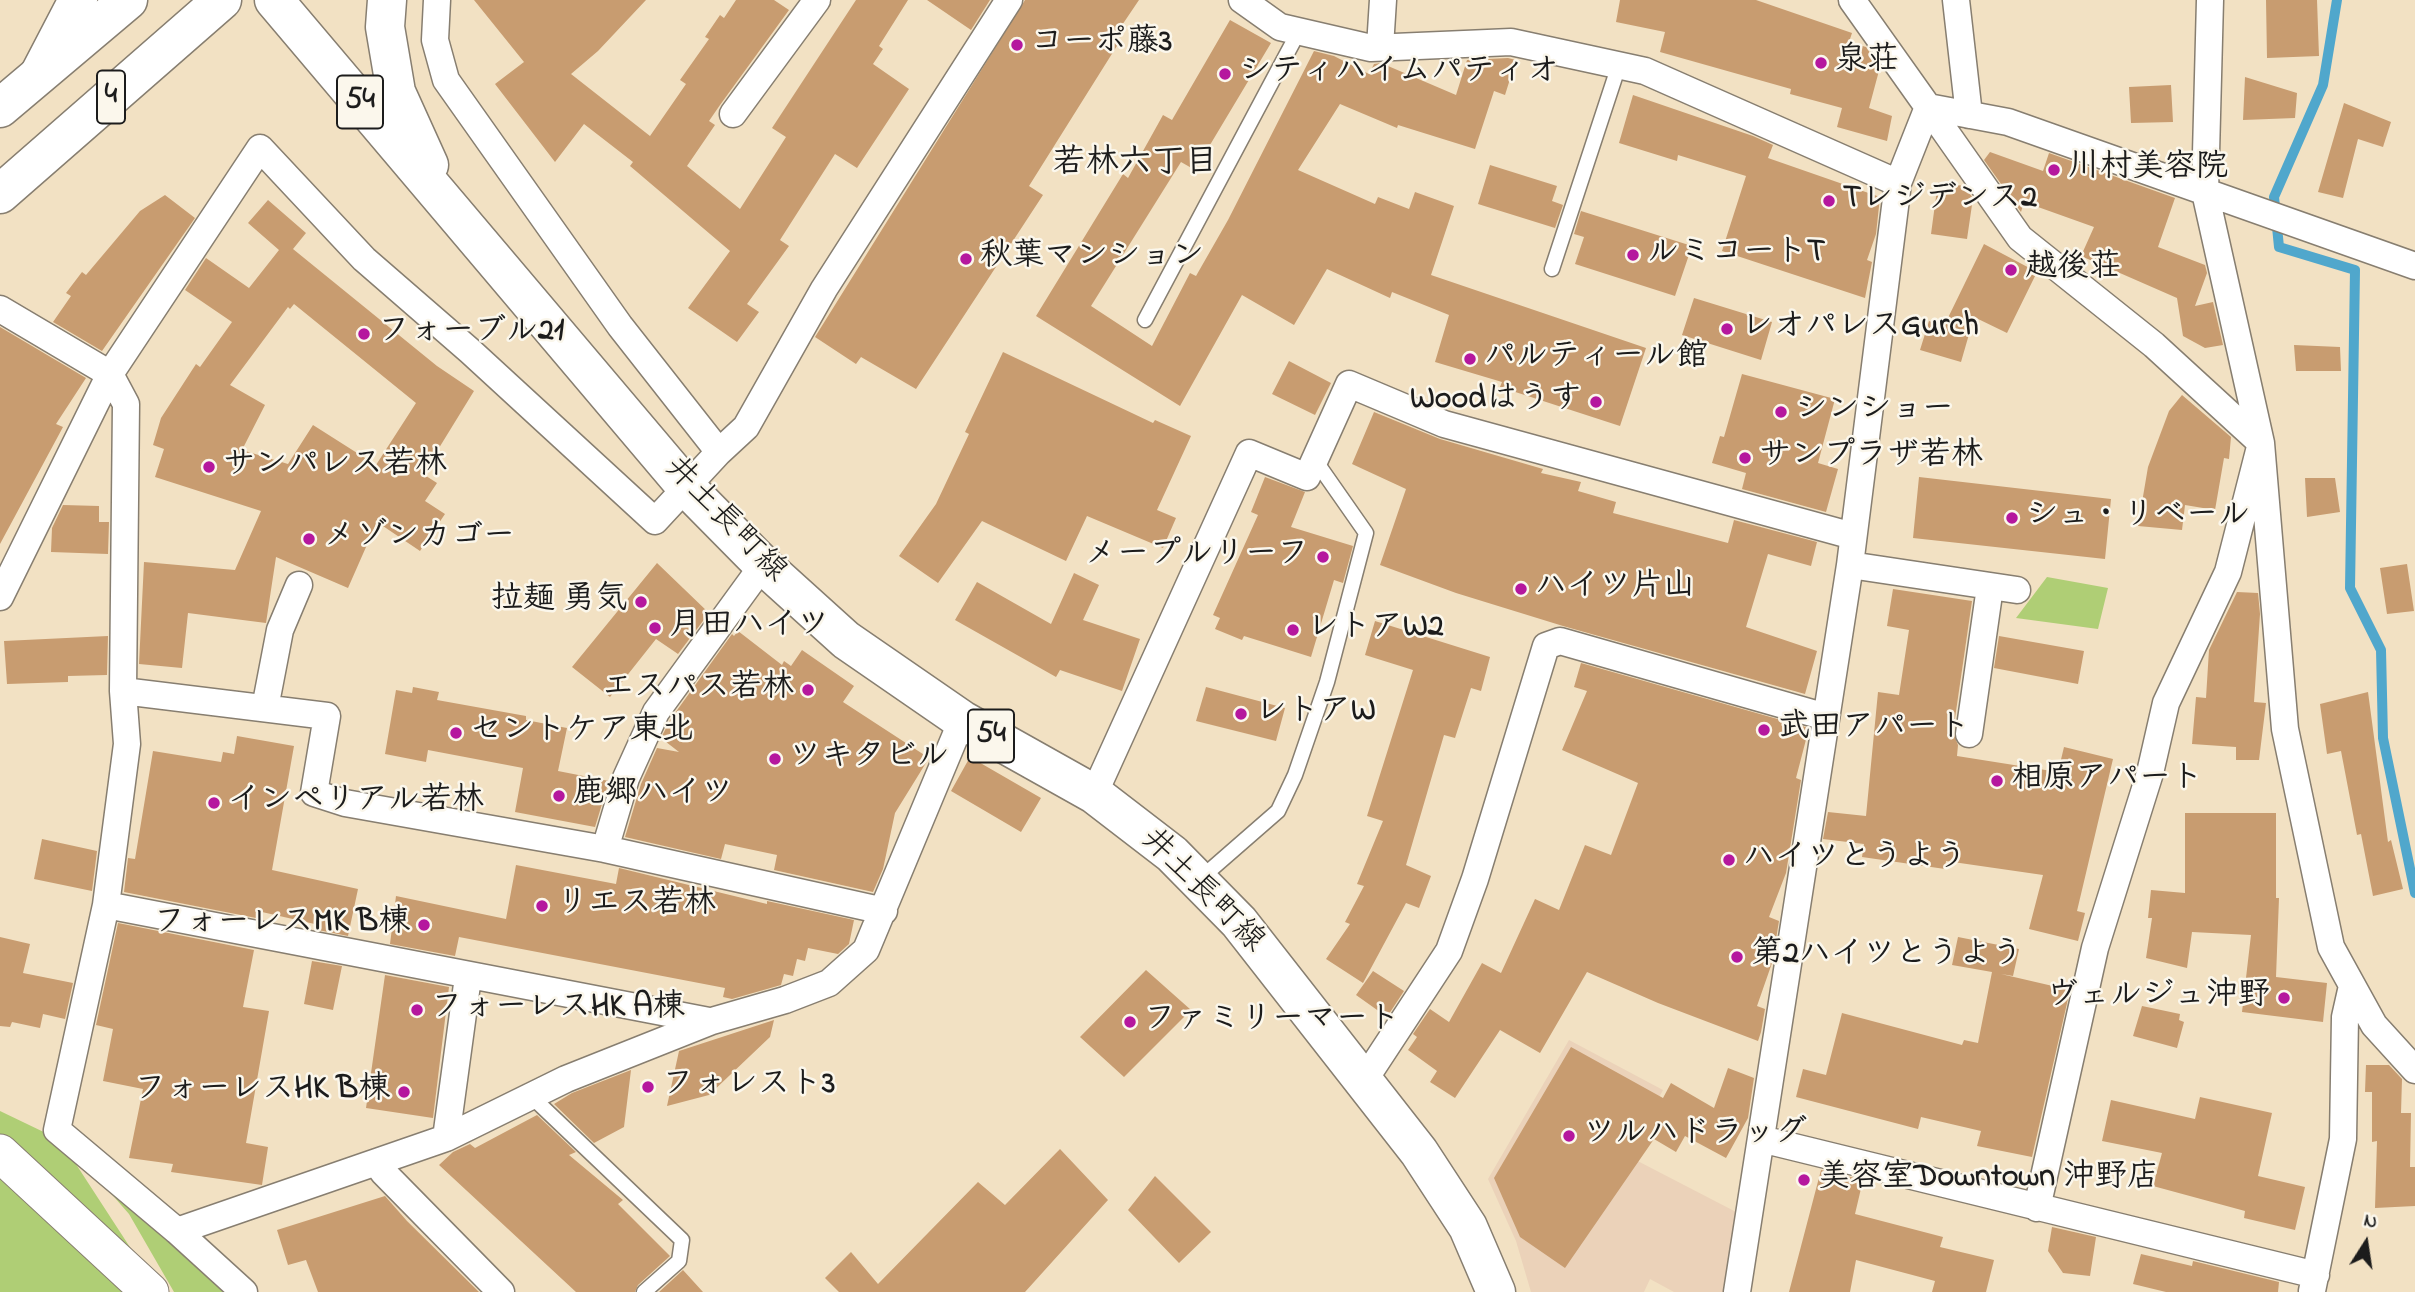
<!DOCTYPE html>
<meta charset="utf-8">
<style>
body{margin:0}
#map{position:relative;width:2415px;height:1292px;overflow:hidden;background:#f2e1c3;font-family:"Indie Flower",sans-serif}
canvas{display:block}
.north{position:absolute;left:2331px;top:1208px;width:70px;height:70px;-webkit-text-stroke:5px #fbf7ec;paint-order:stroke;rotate:12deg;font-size:19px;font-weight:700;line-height:28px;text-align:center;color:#1c1c1c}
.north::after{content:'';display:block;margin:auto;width:24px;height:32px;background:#1c1c1c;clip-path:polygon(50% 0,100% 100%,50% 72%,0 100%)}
</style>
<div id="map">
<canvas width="2415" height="1292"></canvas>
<div class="north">N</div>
</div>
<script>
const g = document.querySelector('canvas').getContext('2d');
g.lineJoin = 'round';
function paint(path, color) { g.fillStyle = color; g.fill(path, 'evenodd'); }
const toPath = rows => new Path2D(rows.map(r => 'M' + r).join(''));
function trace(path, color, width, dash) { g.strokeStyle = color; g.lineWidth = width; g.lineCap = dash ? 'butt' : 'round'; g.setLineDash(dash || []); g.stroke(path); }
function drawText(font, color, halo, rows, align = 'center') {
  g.font = font + ' "Indie Flower","Klee One",sans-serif'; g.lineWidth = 5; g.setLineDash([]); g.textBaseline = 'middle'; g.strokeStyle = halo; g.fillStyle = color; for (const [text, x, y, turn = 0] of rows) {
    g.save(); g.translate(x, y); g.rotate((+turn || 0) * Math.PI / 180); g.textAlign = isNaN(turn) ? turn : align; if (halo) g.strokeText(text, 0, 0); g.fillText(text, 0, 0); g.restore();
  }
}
paint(toPath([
 [1569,1040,1663,1090,1628,1156,1740,1214,1726,1292,1674,1292,1650,1279,1644,1292,1531,1292,1516,1241,1488,1179]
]), '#ebd2b9');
paint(toPath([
 [2047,577,2108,588,2098,629,2016,618],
 [0,1111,52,1136,72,1158,148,1275,0,1138],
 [0,1171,128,1292,0,1292],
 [101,1182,230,1292,174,1292,129,1214]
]), '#afce75');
trace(toPath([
 [2337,0,2323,85,2274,197,2279,247,2355,270,2350,588,2381,650,2383,738,2415,893]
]), '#50a7cc', 10);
paint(toPath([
 [474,0,646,0,598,51,571,74,650,136,686,84,680,80,709,39,705,37,720,15,724,18,736,0,774,0,789,10,720,105,709,121,715,125,687,166,740,209,786,137,772,128,856,0,908,0,879,46,883,49,873,64,909,89,857,168,835,154,780,240,789,246,747,304,759,312,737,342,688,308,730,251,630,166,633,162,584,124,555,162,495,84,524,62],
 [927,0,990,0,971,30],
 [1025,0,1139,0,1114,37,1120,41,1029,186,1043,195,916,389,861,357,856,364,815,337],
 [1620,0,1756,0,1852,33,1849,42,1866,47,1880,67,1869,108,1892,116,1887,141,1837,127,1842,108,1790,94,1791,89,1660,52,1665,32,1616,22],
 [2266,0,2317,0,2319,56,2267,58],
 [1230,20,1271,43,1195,170,1181,162,1091,306,1152,346,1190,273,1196,276,1228,220,1314,51,1334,56,1369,74,1374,64,1381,63,1456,95,1467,60,1508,58,1516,60,1505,95,1494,91,1475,149,1398,125,1397,128,1340,104,1298,170,1375,204,1378,197,1409,209,1415,192,1454,206,1431,275,1646,348,1620,426,1500,387,1502,382,1435,362,1449,315,1392,292,1390,298,1327,269,1294,325,1242,295,1180,406,1036,316,1123,174,1128,178,1163,115,1172,120],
 [2245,77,2297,93,2295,118,2243,120],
 [2171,85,2173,122,2131,123,2129,87],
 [1633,95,1753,136,1773,145,1768,158,1880,197,1876,234,1867,260,1872,262,1865,298,1722,251,1746,176,1678,155,1677,161,1619,143],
 [2344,103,2391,122,2383,147,2358,139,2343,198,2318,192],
 [1990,152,2043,171,2049,153,2175,198,2158,247,2205,265,2207,273,2195,306,2213,302,2223,345,2205,348,2183,336,2177,298,2081,256,2094,227,2024,202,2021,212,1984,160],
 [1490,165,1557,186,1552,201,1563,205,1555,228,1478,204],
 [1938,182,1964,186,1973,198,1967,239,1931,234],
 [165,195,195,218,102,351,53,322,71,296,66,293,82,272,86,275,140,211],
 [268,200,306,233,293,249,437,366,474,391,423,474,437,483,425,501,445,514,420,551,377,522,348,588,276,557,266,623,188,613,182,668,139,664,144,562,235,570,261,511,155,477,164,449,153,445,161,418,196,364,200,367,232,322,185,290,206,258,249,288,279,250,248,223],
 [294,304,416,403,376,465,313,425,288,464,242,450,265,405,230,385,288,307,290,309],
 [1581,211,1692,246,1675,296,1575,264,1584,237,1574,234],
 [1984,244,2037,272,2007,333,1974,317,1961,362,1920,350,1929,321,1944,326],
 [1694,298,1772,322,1761,360,1682,335],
 [0,327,86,378,56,424,63,427,0,544],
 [2294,345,2340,347,2341,371,2296,371],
 [1003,352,1153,423,1155,420,1191,436,1157,510,1176,518,1163,548,1087,516,1066,561,982,521,938,583,899,556,936,504,969,434,965,432],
 [1289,361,1331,383,1315,415,1272,394],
 [1742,374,1835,399,1818,463,1838,469,1826,512,1742,489,1746,473,1712,463,1720,436,1724,437],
 [2182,395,2231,437,2229,459,2224,458,2215,510,2185,505,2182,530,2138,526,2148,467,2169,411],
 [1374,412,1440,439,1543,469,1541,473,1581,482,1578,491,1616,502,1613,513,1728,543,1734,520,1817,542,1811,566,1768,554,1746,627,1817,651,1805,694,1563,626,1456,593,1380,565,1406,489,1352,464],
 [1265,477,1305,492,1291,527,1353,546,1343,583,1334,580,1311,657,1244,636,1242,640,1215,629,1220,618,1213,615,1258,515,1251,512],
 [1919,477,2111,499,2105,559,1913,538],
 [2305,478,2335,478,2340,512,2307,517],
 [63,505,99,506,99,522,109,522,108,554,51,552,52,528],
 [657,563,709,613,678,654,656,639,610,697,572,667],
 [2407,564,2414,611,2387,614,2380,568],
 [1074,573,1099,585,1083,620,1140,639,1122,691,1060,670,1056,677,955,620,977,582,1051,624],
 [1893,589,1972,601,1953,732,1958,745,1957,756,2058,772,2064,747,2113,759,2077,911,2085,913,2078,941,2029,929,2043,875,1946,861,1945,869,1862,857,1864,844,1823,839,1828,812,1866,816,1878,692,1899,695,1909,630,1887,626],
 [2237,592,2258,593,2260,614,2254,702,2266,703,2259,760,2236,760,2236,747,2192,744,2196,697,2206,698,2209,650],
 [1375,621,1490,657,1481,691,1471,688,1455,738,1444,735,1406,865,1431,876,1419,908,1406,903,1363,983,1326,959,1350,924,1345,922,1364,886,1357,884,1383,821,1367,816,1413,670,1365,655],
 [738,631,782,665,784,661,791,666,802,650,854,686,843,702,929,758,895,813,883,869,873,892,774,870,777,855,725,844,721,859,625,837,641,784,657,748,679,752,661,738,670,720,732,634,734,636],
 [108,636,107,675,68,676,68,682,7,684,4,641],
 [1999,636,2084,651,2078,684,1994,668],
 [1581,663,1809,728,1796,778,1801,780,1786,873,1769,917,1779,921,1772,963,1757,1006,1765,1009,1761,1032,1758,1041,1658,1003,1587,972,1540,1053,1500,1030,1455,1098,1430,1082,1437,1071,1408,1050,1417,1037,1413,1034,1430,1009,1449,1022,1482,963,1501,973,1535,899,1559,910,1585,845,1611,855,1638,783,1562,750,1587,691,1574,687],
 [413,687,439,692,437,700,526,716,526,720,567,728,558,771,609,781,595,827,515,812,523,768,428,750,426,762,385,754,396,690,412,693],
 [1206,687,1285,708,1276,741,1196,721],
 [2368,692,2388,842,2391,840,2403,889,2373,896,2361,834,2357,835,2341,751,2327,754,2320,704],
 [237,736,294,746,272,870,358,889,348,936,318,930,319,925,262,912,261,919,124,892,128,858,135,859,153,751,221,762,223,752,234,754],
 [970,757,1041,798,1021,832,951,791],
 [2185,813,2276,813,2276,898,2279,898,2276,977,2327,983,2323,1022,2242,1012,2251,935,2192,932,2187,968,2146,958,2152,918,2148,918,2151,890,2185,893],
 [42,839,97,851,92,891,34,879],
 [516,865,616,884,619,868,767,904,767,901,854,920,849,944,838,954,808,948,805,961,797,959,793,976,784,974,781,985,732,999,723,997,725,988,459,937,455,956,390,944,396,896,506,919],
 [118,923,254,950,243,1007,269,1011,246,1143,268,1147,262,1185,171,1172,173,1164,129,1158,143,1089,103,1081,113,1029,96,1025],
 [0,937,30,944,23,973,73,983,65,1019,43,1014,40,1028,12,1022,10,1027,0,1026],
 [1958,937,2019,949,2013,976,2001,974,2070,990,2032,1157,1977,1146,1981,1131,1921,1117,1918,1129,1796,1097,1803,1069,1826,1075,1842,1013,1962,1045,1964,1040,1978,1043,1992,972,1952,965],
 [312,961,342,966,333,1010,304,1004],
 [1146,970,1191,1010,1124,1077,1080,1037],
 [1373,971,1404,991,1387,1017,1356,995],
 [385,975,449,987,433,1118,366,1108],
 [2142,1006,2180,1014,2179,1020,2184,1022,2177,1048,2133,1036],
 [774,1020,770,1037,709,1095,667,1106,679,1051],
 [1571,1047,1663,1098,1671,1083,1714,1108,1728,1068,1754,1078,1748,1118,1726,1158,1685,1136,1676,1152,1654,1139,1565,1268,1520,1237,1494,1178],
 [2366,1065,2389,1065,2402,1079,2401,1113,2411,1113,2410,1167,2415,1167,2415,1206,2375,1208,2377,1141,2372,1142,2372,1092,2365,1092],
 [631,1070,624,1127,594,1143,554,1104,572,1093],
 [2200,1097,2272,1113,2258,1176,2305,1187,2295,1230,2244,1218,2245,1211,2153,1186,2162,1153,2102,1141,2111,1100,2195,1119],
 [537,1115,576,1152,569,1155,623,1200,618,1204,670,1256,638,1285,635,1292,576,1292,439,1165,453,1152,470,1144,475,1148],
 [1060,1149,1108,1200,1025,1292,839,1292,825,1278,851,1252,878,1284,978,1182,1005,1205],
 [1821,1170,1863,1180,1855,1214,1943,1237,1940,1247,1994,1260,1986,1292,1932,1292,1935,1281,1856,1260,1850,1292,1789,1292],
 [1155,1176,1211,1232,1179,1263,1128,1210],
 [385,1196,407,1221,479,1292,318,1292,306,1260,288,1265,277,1230],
 [2052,1227,2096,1237,2090,1276,2063,1273,2048,1251],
 [2141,1254,2192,1266,2193,1261,2279,1282,2278,1292,2166,1292,2133,1284],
 [683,1270,703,1292,659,1292]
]), '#c89c70');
const lane = toPath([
 [1552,269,1619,65],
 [1145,320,1299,31],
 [1200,879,1278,811,1295,775,1327,682,1366,533,1315,460],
 [531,1096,682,1240,679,1261,644,1292]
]);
const street = toPath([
 [1242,0,1280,27,1371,48,1511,42,1645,71,1898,183],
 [1956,0,1969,115],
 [1380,47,1383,0],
 [733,114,817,0],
 [2415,266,2008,122,1928,107,2020,238,2154,345,2261,443,2285,729,2331,947,2374,1025,2415,1070],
 [0,309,110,374,126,404,123,691,127,744,106,905,57,1130,177,1231,244,1292],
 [719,452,746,427,824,289,1009,0],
 [1850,565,2017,590],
 [0,597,110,374,260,148,364,259,470,351,655,521,719,452,620,326,446,80,435,40,437,0],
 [123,691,327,716,314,793,345,803,605,849,884,911],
 [265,708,280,630,299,585],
 [1969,734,1990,587],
 [1094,794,1249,453,1307,477,1349,384,1444,424,1853,536],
 [605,849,626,778,656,712,763,565],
 [106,905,709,1021],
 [1363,1082,1449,951,1475,879,1546,646,1560,641,1826,717],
 [446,1138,468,977],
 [1761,1139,2316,1275],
 [381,1161,383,1172,501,1292],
 [2037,1208,2095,948,2150,773,2166,703,2228,572,2261,443,2205,192,2210,0],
 [177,1231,446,1138,566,1079,712,1021,785,1000,829,983,866,950,962,720],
 [2312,1291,2343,1139,2345,1017,2352,986],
 [1737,1292,1850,565,1898,183,1928,107,1852,0]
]);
const secondary = toPath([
 [0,1153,150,1292]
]);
const primary = toPath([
 [274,0,687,488,763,565,846,640,962,720,1094,794,1172,854,1239,922,1419,1152,1468,1227,1496,1292],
 [387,0,385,27,396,92,429,165],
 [40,73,78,0]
]);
const highway = toPath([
 [0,108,128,0],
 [0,194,222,0]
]);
trace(lane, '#877e70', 17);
trace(street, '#877e70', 29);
trace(secondary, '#877e70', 39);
trace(primary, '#877e70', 41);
trace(highway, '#877e70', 41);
trace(lane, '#fff', 14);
trace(street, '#fff', 26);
trace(secondary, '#fff', 37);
trace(primary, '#fff', 38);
trace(highway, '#fff', 38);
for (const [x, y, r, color] of [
 [1017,45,7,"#b5179e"],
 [1821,63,7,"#b5179e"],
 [1225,74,7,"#b5179e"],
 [2054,170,7,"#b5179e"],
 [1829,201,7,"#b5179e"],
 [1633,255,7,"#b5179e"],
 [966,259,7,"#b5179e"],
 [2011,270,7,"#b5179e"],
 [1727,329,7,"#b5179e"],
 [364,334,7,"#b5179e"],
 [1470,359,7,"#b5179e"],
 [1596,402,7,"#b5179e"],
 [1781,412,7,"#b5179e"],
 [1745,458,7,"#b5179e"],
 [209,467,7,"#b5179e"],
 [2012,518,7,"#b5179e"],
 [309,539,7,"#b5179e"],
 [1323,557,7,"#b5179e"],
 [1521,589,7,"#b5179e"],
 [641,602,7,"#b5179e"],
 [655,628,7,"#b5179e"],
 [1293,630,7,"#b5179e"],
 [808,690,7,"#b5179e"],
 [1241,714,7,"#b5179e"],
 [1764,730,7,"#b5179e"],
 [456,733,7,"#b5179e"],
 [775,759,7,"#b5179e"],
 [1997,781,7,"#b5179e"],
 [559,796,7,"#b5179e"],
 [214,803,7,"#b5179e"],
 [1729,860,7,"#b5179e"],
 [542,906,7,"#b5179e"],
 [424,925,7,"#b5179e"],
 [1737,957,7,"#b5179e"],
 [2284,998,7,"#b5179e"],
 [417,1010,7,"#b5179e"],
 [1130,1022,7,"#b5179e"],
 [648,1087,7,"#b5179e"],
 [404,1092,7,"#b5179e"],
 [1569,1136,7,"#b5179e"],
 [1804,1180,7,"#b5179e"]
]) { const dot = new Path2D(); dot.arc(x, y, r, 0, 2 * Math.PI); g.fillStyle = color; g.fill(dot); trace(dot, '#fbf7ec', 2.5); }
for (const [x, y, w] of [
 [111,97,28],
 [360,102,46],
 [991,736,46]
]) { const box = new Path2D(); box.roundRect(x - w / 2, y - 26.5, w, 53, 5); g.fillStyle = '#fbf7ec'; g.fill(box); trace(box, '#1c1c1c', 2); }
drawText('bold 30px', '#1c1c1c', null, [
 ["4",111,97],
 ["54",360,102],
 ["54",991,736]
]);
drawText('bold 32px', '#1c1c1c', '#fbf7ec', [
 ["コーポ藤3",1031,45],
 ["泉荘",1835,63],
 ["シティハイムパティオ",1239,74],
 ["川村美容院",2068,170],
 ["Tレジデンス2",1843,201],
 ["ルミコートT",1647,255],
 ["秋葉マンション",980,259],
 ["越後荘",2025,270],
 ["レオパレスGurch",1741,329],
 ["フォーブル21",378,334],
 ["パルティール館",1484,359],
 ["Woodはうす",1582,402,"right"],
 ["シンショー",1795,412],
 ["サンプラザ若林",1759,458],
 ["サンパレス若林",223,467],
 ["シュ・リベール",2026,518],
 ["メゾンカゴー",323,539],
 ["メープルリーフ",1309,557,"right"],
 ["ハイツ片山",1535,589],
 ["拉麺 勇気",627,602,"right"],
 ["月田ハイツ",669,628],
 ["レトアW2",1307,630],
 ["エスパス若林",794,690,"right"],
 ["レトアW",1255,714],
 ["武田アパート",1778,730],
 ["セントケア東北",470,733],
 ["ツキタビル",789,759],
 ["相原アパート",2011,781],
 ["鹿郷ハイツ",573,796],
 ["インペリアル若林",228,803],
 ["ハイツとうよう",1743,860],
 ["リエス若林",556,906],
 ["フォーレスMK B棟",410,925,"right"],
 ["第2ハイツとうよう",1751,957],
 ["ヴェルジュ沖野",2270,998,"right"],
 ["フォーレスHK A棟",431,1010],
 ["ファミリーマート",1144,1022],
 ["フォレスト3",662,1087],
 ["フォーレスHK B棟",390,1092,"right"],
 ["ツルハドラッグ",1583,1136],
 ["美容室Downtown 沖野店",1818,1180]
], 'left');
drawText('32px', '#1c1c1c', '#fbf7ec', [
 ["井土長町線",724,521,46],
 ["井土長町線",1201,892,45]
]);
drawText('bold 33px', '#1c1c1c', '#fbf7ec', [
 ["若林六丁目",1135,166]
]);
</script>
